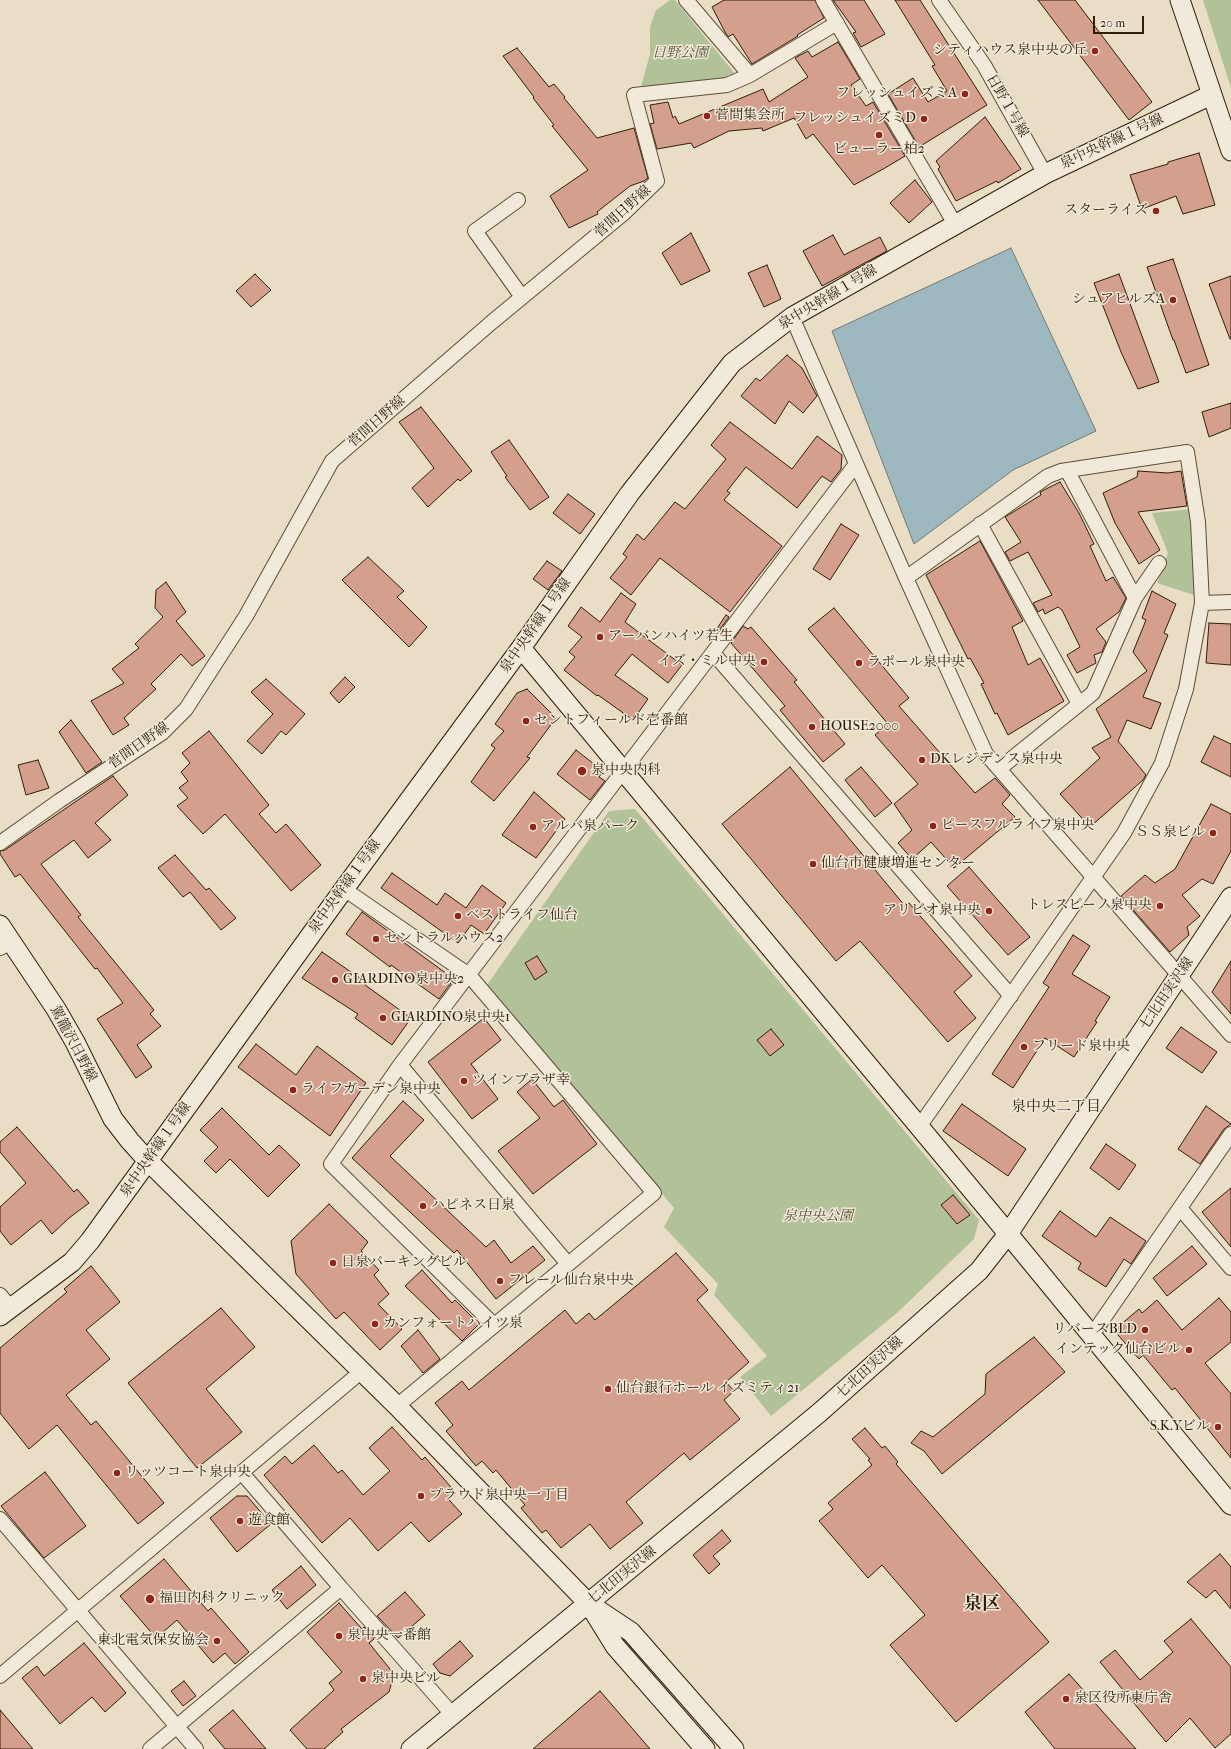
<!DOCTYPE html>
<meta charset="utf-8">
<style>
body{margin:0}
#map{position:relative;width:1231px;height:1749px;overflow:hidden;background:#eaddc5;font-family:"IM FELL French Canon",serif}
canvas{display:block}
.scale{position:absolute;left:1093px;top:16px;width:51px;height:18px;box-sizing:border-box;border:2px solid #301d07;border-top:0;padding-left:5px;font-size:12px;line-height:14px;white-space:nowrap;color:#301d07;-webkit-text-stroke:3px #f1e9d9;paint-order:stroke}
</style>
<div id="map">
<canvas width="1231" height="1749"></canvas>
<div class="scale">20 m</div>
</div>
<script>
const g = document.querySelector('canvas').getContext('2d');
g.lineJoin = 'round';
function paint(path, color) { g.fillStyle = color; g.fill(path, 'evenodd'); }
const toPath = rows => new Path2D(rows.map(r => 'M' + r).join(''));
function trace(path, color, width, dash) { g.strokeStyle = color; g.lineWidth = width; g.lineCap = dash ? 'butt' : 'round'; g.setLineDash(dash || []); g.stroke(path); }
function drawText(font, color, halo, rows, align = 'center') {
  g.font = font + ' "IM FELL French Canon","Noto Serif JP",serif'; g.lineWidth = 3; g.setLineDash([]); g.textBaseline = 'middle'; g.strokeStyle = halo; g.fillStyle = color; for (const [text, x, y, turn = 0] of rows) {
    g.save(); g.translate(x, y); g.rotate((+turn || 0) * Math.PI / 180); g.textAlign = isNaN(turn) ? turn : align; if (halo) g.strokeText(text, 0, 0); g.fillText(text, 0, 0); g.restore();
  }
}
paint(toPath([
 [670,0,675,0,735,74,725,82,641,87,650,54,650,27,656,10],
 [1203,0,1231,0,1231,88],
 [1192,509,1197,596,1157,583,1168,553,1152,513],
 [635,809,979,1220,974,1239,898,1312,771,1416,740,1377,767,1356,714,1295,718,1284,664,1227,674,1208,487,985,609,811]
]), '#b1c299');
const water = toPath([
 [1011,248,1096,431,1013,470,914,544,832,331,1011,248]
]);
paint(water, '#9eb8c0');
trace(water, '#727a76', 1);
const building = toPath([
 [724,0,815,0,824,18,797,35,798,36,752,64,733,34,728,37,725,32,712,7,724,0],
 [833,0,864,0,885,34,861,47,853,33,856,32,833,0],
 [895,0,920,0,987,105,919,147,888,94,913,78,928,102,947,91,932,66,935,65,895,0],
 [1038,0,1075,0,1152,102,1129,120,1038,0],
 [838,42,860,79,851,85,866,106,873,102,905,156,885,168,854,185,813,134,806,139,794,118,763,131,762,128,729,131,694,148,691,143,657,149,650,124,654,123,650,105,668,102,673,118,675,116,679,124,763,89,769,102,808,77,795,58,808,51,812,57,838,42],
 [517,48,549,87,554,84,565,97,564,98,597,138,634,128,648,178,644,181,630,186,597,212,598,214,569,228,550,196,588,170,552,126,554,125,533,98,534,97,503,56,517,48],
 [985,117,1021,169,998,183,997,181,956,201,938,169,940,167,936,161,985,117],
 [1199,153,1215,205,1183,214,1176,196,1142,209,1130,175,1168,164,1168,162,1199,153],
 [915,180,932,202,909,223,890,203,915,180],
 [691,233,710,271,681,285,662,253,691,233],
 [833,235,844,255,880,237,887,251,822,286,803,251,833,235],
 [1173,259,1209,365,1186,373,1174,340,1173,340,1147,267,1173,259],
 [767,265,781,299,764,307,748,273,767,265],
 [255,274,271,290,251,307,236,291,255,274],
 [1119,274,1159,382,1138,389,1121,352,1094,283,1119,274],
 [1231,276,1231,339,1230,339,1209,284,1231,276],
 [787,355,802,368,817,396,803,413,789,401,775,424,741,396,756,378,760,381,787,355],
 [1231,403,1231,428,1209,437,1202,412,1231,403],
 [421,407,472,471,460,481,458,479,428,507,412,488,434,468,399,422,421,407],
 [730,422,792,469,817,436,842,455,841,469,831,482,822,476,797,508,746,467,727,491,730,493,724,500,782,546,730,612,660,558,631,595,610,578,627,557,623,554,637,534,644,540,675,502,685,509,726,459,711,445,730,422],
 [509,440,549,497,530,510,505,477,507,476,491,452,509,440],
 [1138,471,1168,473,1181,471,1187,506,1138,512,1160,550,1139,564,1115,523,1103,493,1137,477,1138,471],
 [1060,482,1079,513,1094,544,1090,546,1106,581,1113,577,1126,598,1119,612,1096,629,1106,642,1102,652,1094,655,1096,663,1077,673,1067,655,1080,647,1062,610,1058,607,1045,614,1043,609,1038,612,1033,603,1052,595,1028,552,1010,561,1005,552,1021,542,1005,517,1041,495,1040,492,1060,482],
 [568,494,595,514,580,534,553,513,568,494],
 [841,524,859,535,830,580,813,569,841,524],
 [980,541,1023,621,1012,627,1028,665,1040,658,1064,701,1008,735,997,713,995,714,981,684,984,683,970,658,968,659,926,575,980,541],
 [368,557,404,591,397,597,427,627,409,647,342,580,368,557],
 [547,561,562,571,548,590,533,579,547,561],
 [166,582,186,612,176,621,205,656,192,666,181,654,151,684,156,689,124,718,129,725,113,735,91,701,124,683,112,669,139,648,135,644,163,617,155,608,156,590,166,582],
 [1152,591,1176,604,1164,633,1168,635,1143,697,1161,703,1151,729,1127,720,1118,741,1146,775,1143,780,1090,827,1060,794,1100,758,1092,748,1111,737,1096,709,1147,671,1133,652,1146,620,1142,618,1152,591],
 [621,593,636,604,625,622,682,665,668,683,632,654,615,675,648,699,633,720,598,695,597,696,564,670,575,657,569,652,582,637,568,626,581,607,600,622,621,593],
 [834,608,909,698,899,706,975,793,995,778,1010,795,1002,804,1015,817,954,868,931,842,912,859,898,843,912,830,894,804,918,784,875,735,888,724,808,629,834,608],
 [726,615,729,617,718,632,716,630,726,615],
 [1209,623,1231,624,1231,665,1206,663,1209,623],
 [743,626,748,629,751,627,797,680,794,682,845,744,823,762,780,710,785,706,731,643,743,626],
 [345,677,355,687,339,703,330,693,345,677],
 [266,679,305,714,286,735,281,731,262,754,247,741,273,714,251,692,266,679],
 [527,689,556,718,527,757,530,758,494,801,471,782,495,748,491,745,504,731,495,724,517,693,527,689],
 [71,720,102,762,86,773,59,732,71,720],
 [209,731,269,805,259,814,276,833,286,824,321,865,291,891,225,814,203,834,177,806,188,798,179,788,188,781,181,772,190,763,182,753,209,731],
 [1214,736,1231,744,1231,777,1201,762,1214,736],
 [576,750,603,771,599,777,605,781,590,800,557,774,576,750],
 [38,760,49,788,26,795,18,765,38,760],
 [790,767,905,906,909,903,972,976,954,992,976,1018,948,1042,860,941,836,961,722,824,790,767],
 [861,767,892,803,875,817,845,780,861,767],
 [113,776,128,795,95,823,111,840,88,858,74,840,41,864,81,915,78,917,154,1010,150,1014,161,1026,137,1045,152,1067,136,1078,97,1019,123,1003,97,968,95,969,20,874,15,877,0,854,0,851,5,850,113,776],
 [534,792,565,819,536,858,502,835,534,792],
 [1211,804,1231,814,1231,851,1213,884,1202,879,1182,895,1200,916,1187,927,1189,935,1170,952,1121,896,1145,875,1155,883,1175,869,1211,804],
 [175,855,206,890,209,888,236,918,221,930,190,892,183,897,158,868,175,855],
 [969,867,1030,937,1008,955,947,886,969,867],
 [392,873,437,905,445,893,466,908,482,885,506,903,484,934,471,925,458,943,381,888,392,873],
 [362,912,454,979,439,999,391,965,390,967,346,934,362,912],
 [1073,935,1090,946,1072,974,1110,997,1095,1021,1097,1022,1074,1057,1045,1038,1013,1088,992,1074,1049,987,1043,983,1073,935],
 [322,952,367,983,365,985,411,1018,392,1045,355,1018,358,1014,302,978,322,952],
 [537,956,547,972,535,980,525,963,537,956],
 [1231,961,1231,1014,1212,992,1231,961],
 [484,1018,501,1040,471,1064,498,1099,472,1119,428,1062,484,1018],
 [1181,1027,1217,1052,1202,1073,1166,1048,1181,1027],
 [771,1029,784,1045,770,1056,757,1040,771,1029],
 [256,1044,296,1075,317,1046,366,1083,330,1136,238,1067,256,1044],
 [532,1079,554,1107,563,1100,597,1144,533,1194,498,1151,540,1118,517,1092,532,1079],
 [403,1101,424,1120,390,1156,486,1247,494,1240,511,1263,533,1246,545,1260,496,1299,457,1250,454,1253,352,1158,403,1101],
 [962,1104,1026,1149,1008,1176,943,1131,962,1104],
 [1206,1106,1231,1124,1224,1129,1200,1164,1178,1149,1206,1106],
 [222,1108,269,1155,279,1145,300,1165,268,1197,230,1159,216,1173,204,1161,218,1147,200,1130,222,1108],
 [17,1127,74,1192,77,1189,89,1203,69,1218,52,1234,41,1220,11,1245,0,1231,0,1207,26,1183,0,1152,0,1142,17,1127],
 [1106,1144,1136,1165,1119,1190,1090,1168,1106,1144],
 [1231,1188,1231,1247,1202,1212,1231,1188],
 [953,1195,970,1215,957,1224,941,1205,953,1195],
 [329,1204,368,1242,361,1251,379,1270,374,1275,389,1294,378,1304,402,1329,380,1350,344,1312,336,1319,296,1274,291,1241,329,1204],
 [1060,1211,1096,1237,1110,1217,1146,1241,1131,1264,1124,1259,1106,1287,1078,1269,1081,1263,1042,1236,1060,1211],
 [1192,1246,1207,1264,1167,1296,1153,1278,1192,1246],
 [676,1253,708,1290,697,1300,749,1362,726,1382,734,1391,724,1400,740,1419,690,1460,684,1453,626,1502,643,1523,610,1549,590,1524,561,1548,546,1530,542,1533,521,1508,525,1505,496,1470,493,1473,482,1461,476,1466,446,1431,453,1425,435,1403,462,1381,469,1390,565,1310,576,1324,589,1313,595,1320,676,1253],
 [91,1266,120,1302,86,1330,110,1359,66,1395,91,1425,96,1421,164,1503,138,1524,57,1425,29,1449,0,1413,0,1348,67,1292,64,1289,91,1266],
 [422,1270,452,1303,455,1300,479,1324,462,1341,405,1286,422,1270],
 [1219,1298,1231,1312,1231,1342,1205,1363,1231,1394,1231,1458,1175,1388,1172,1390,1143,1355,1139,1359,1118,1335,1119,1326,1139,1309,1142,1313,1157,1300,1182,1330,1219,1298],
 [221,1308,255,1347,206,1389,242,1432,197,1468,128,1383,221,1308],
 [418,1330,440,1359,423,1373,401,1346,418,1330],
 [1034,1337,1065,1372,942,1474,924,1451,911,1443,921,1431,933,1437,985,1394,986,1374,1034,1337],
 [392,1427,422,1460,425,1457,456,1493,449,1500,462,1514,429,1542,411,1522,378,1551,350,1518,322,1543,264,1475,285,1456,292,1464,314,1445,338,1473,342,1470,363,1495,390,1471,369,1448,392,1427],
 [865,1428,882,1448,885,1446,898,1462,896,1464,1049,1642,956,1722,890,1645,925,1615,882,1565,868,1578,819,1521,833,1509,828,1503,872,1465,868,1460,870,1459,852,1439,865,1428],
 [45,1472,86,1526,44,1558,1,1506,45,1472],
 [237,1496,247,1496,271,1524,237,1552,210,1518,237,1496],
 [722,1530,731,1541,713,1556,720,1564,709,1574,693,1555,722,1530],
 [1220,1554,1231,1567,1231,1609,1215,1590,1206,1598,1187,1582,1220,1554],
 [164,1559,208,1611,211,1608,249,1652,235,1664,225,1653,213,1663,177,1620,156,1638,120,1596,164,1559],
 [301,1566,316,1585,287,1609,272,1590,301,1566],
 [405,1592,425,1615,398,1638,377,1616,405,1592],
 [339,1603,362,1629,364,1627,374,1639,369,1643,394,1674,389,1692,341,1729,343,1732,324,1749,307,1749,290,1730,334,1690,329,1683,342,1672,307,1632,339,1603],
 [1191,1619,1231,1667,1231,1734,1215,1748,1190,1718,1166,1742,1100,1662,1115,1650,1140,1680,1173,1652,1164,1641,1191,1619],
 [460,1641,473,1656,450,1676,440,1673,433,1664,460,1641],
 [84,1643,126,1693,105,1712,92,1697,60,1724,22,1678,37,1666,44,1676,84,1643],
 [1069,1674,1136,1749,1055,1749,1025,1712,1069,1674],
 [184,1681,196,1696,183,1706,171,1691,184,1681],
 [600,1691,650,1749,533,1749,600,1691],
 [0,1710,33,1749,0,1749,0,1710],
 [233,1710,266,1749,225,1749,209,1730,233,1710]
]);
paint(building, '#d4a08d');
trace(building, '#301d07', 1);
const street = toPath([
 [686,0,750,75,837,23],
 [823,0,955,224],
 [939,0,984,65,1045,174],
 [518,200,475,231,522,297],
 [792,317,906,578,986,754,1231,1035],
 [1067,470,1135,598],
 [980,524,1079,704],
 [906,578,1048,476,1061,471,1187,452,1198,522,1202,603,1186,689,1162,763,1124,833,919,1127],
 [1202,603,1231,602],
 [713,653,1011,996],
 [999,769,1093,693,1135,598,1159,563],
 [0,843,59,801,162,733,186,709,246,616,332,461,492,322,624,213,657,181,634,95,727,85,750,75],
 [344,889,469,975,654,1193,397,1406],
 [0,948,11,942],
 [400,1065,568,1264],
 [1180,1208,1231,1268],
 [0,1295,11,1308],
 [494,1325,331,1164,400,1065,856,464],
 [1092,1335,1231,1134],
 [0,1519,196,1749],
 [341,1588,452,1714],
 [0,1676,362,1371],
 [150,1749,341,1588,242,1473]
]);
const secondary = toPath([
 [1180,0,1231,151],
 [521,648,991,1213,1231,1505],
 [0,925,56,1009,75,1042,113,1119,130,1141,148,1161,397,1406,589,1604,615,1646,705,1749],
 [0,1316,72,1262,90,1241,344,889,521,648,630,493,732,363,792,317,1045,174,1211,95],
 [595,1608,631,1632,734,1749],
 [411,1749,819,1413,979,1271,1008,1234,1231,897]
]);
trace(street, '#5e4d36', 16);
trace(secondary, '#301d07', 21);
trace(street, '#f1e9d9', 14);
trace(secondary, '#f1e9d9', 19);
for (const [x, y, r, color] of [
 [1095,51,4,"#8f2418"],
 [965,94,4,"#8f2418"],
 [707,116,4,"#8f2418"],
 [924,119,4,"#8f2418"],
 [879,135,4,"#8f2418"],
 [1156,211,4,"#8f2418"],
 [1173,300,4,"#8f2418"],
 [600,637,4,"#8f2418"],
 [764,662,4,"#8f2418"],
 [859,663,4,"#8f2418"],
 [526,721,4,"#8f2418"],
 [812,727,4,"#8f2418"],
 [922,760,4,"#8f2418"],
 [582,771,5,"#8f2418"],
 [933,826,4,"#8f2418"],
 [533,827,4,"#8f2418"],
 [1213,833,4,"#8f2418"],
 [813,864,4,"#8f2418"],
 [1160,906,4,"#8f2418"],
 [989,911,4,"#8f2418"],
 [458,916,4,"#8f2418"],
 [376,939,4,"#8f2418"],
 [335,980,4,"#8f2418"],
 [383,1018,4,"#8f2418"],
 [1024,1047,4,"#8f2418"],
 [464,1081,4,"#8f2418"],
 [293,1090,4,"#8f2418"],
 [423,1206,4,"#8f2418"],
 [333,1263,4,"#8f2418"],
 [500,1281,4,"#8f2418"],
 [375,1324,4,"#8f2418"],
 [1145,1330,4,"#8f2418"],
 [1189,1350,4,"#8f2418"],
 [608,1389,4,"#8f2418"],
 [1218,1427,4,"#8f2418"],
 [117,1473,4,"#8f2418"],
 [421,1496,4,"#8f2418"],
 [240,1521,4,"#8f2418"],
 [150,1599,5,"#8f2418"],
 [339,1636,4,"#8f2418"],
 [217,1641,4,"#8f2418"],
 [363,1679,4,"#8f2418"],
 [1066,1699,4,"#8f2418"]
]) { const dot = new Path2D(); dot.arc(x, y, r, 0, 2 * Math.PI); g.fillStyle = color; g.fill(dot); trace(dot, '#f1e9d9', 1.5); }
drawText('14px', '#301d07', '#f1e9d9', [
 ["シティハウス泉中央の丘",1087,51,"right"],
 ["フレッシュイズミA",957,94,"right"],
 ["菅間集会所",715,116],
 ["フレッシュイズミD",916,119,"right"],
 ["ビューラー柏2",879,150,"center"],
 ["スターライズ",1148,211,"right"],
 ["シュアヒルズA",1165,300,"right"],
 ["アーバンハイツ若生",608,637],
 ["イズ・ミル中央",756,662,"right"],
 ["ラポール泉中央",867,663],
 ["セントフィールド壱番館",534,721],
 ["HOUSE2000",820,727],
 ["DKレジデンス泉中央",930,760],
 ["泉中央内科",591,771],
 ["ピースフルライフ泉中央",941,826],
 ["アルバ泉パーク",541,827],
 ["ＳＳ泉ビル",1205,833,"right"],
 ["仙台市健康増進センター",821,864],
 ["トレスピーノ泉中央",1152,906,"right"],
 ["アリビオ泉中央",981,911,"right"],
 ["ベストライフ仙台",466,916],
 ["セントラルハウス2",384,939],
 ["GIARDINO泉中央2",343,980],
 ["GIARDINO泉中央1",391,1018],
 ["フリード泉中央",1032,1047],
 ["ツインプラザ幸",472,1081],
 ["ライフガーデン泉中央",301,1090],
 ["ハピネス日泉",431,1206],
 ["日泉パーキングビル",341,1263],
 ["フレール仙台泉中央",508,1281],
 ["カンフォートハイツ泉",383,1324],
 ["リバースBLD",1137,1330,"right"],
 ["インテック仙台ビル",1181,1350,"right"],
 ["仙台銀行ホール イズミティ21",616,1389],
 ["S.K.Yビル",1210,1427,"right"],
 ["リッツコート泉中央",125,1473],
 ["プラウド泉中央一丁目",429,1496],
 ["遊食館",248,1521],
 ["福田内科クリニック",159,1599],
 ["泉中央一番館",347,1636],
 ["東北電気保安協会",209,1641,"right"],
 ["泉中央ビル",371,1679],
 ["泉区役所東庁舎",1074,1699]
], 'left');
drawText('italic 14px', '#574f33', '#f1e9d9', [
 ["日野公園",680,54],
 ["泉中央公園",818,1217]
]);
drawText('14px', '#301d07', '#f1e9d9', [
 ["日野１号線",1007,106,60],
 ["泉中央幹線１号線",1112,142,-25],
 ["菅間日野線",623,212,-42],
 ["泉中央幹線１号線",828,298,-31],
 ["菅間日野線",377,422,-41],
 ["泉中央幹線１号線",536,626,-55],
 ["菅間日野線",139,746,-35],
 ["泉中央幹線１号線",345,887,-54],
 ["七北田実沢線",1167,994,-56],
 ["駕籠沢日野線",73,1044,62],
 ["泉中央幹線１号線",156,1150,-55],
 ["七北田実沢線",870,1368,-42],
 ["七北田実沢線",622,1576,-39]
]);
drawText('15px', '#301d07', '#f1e9d9', [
 ["泉中央二丁目",1056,1107]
]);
drawText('bold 18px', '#301d07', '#f1e9d9', [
 ["泉区",982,1605]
]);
</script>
